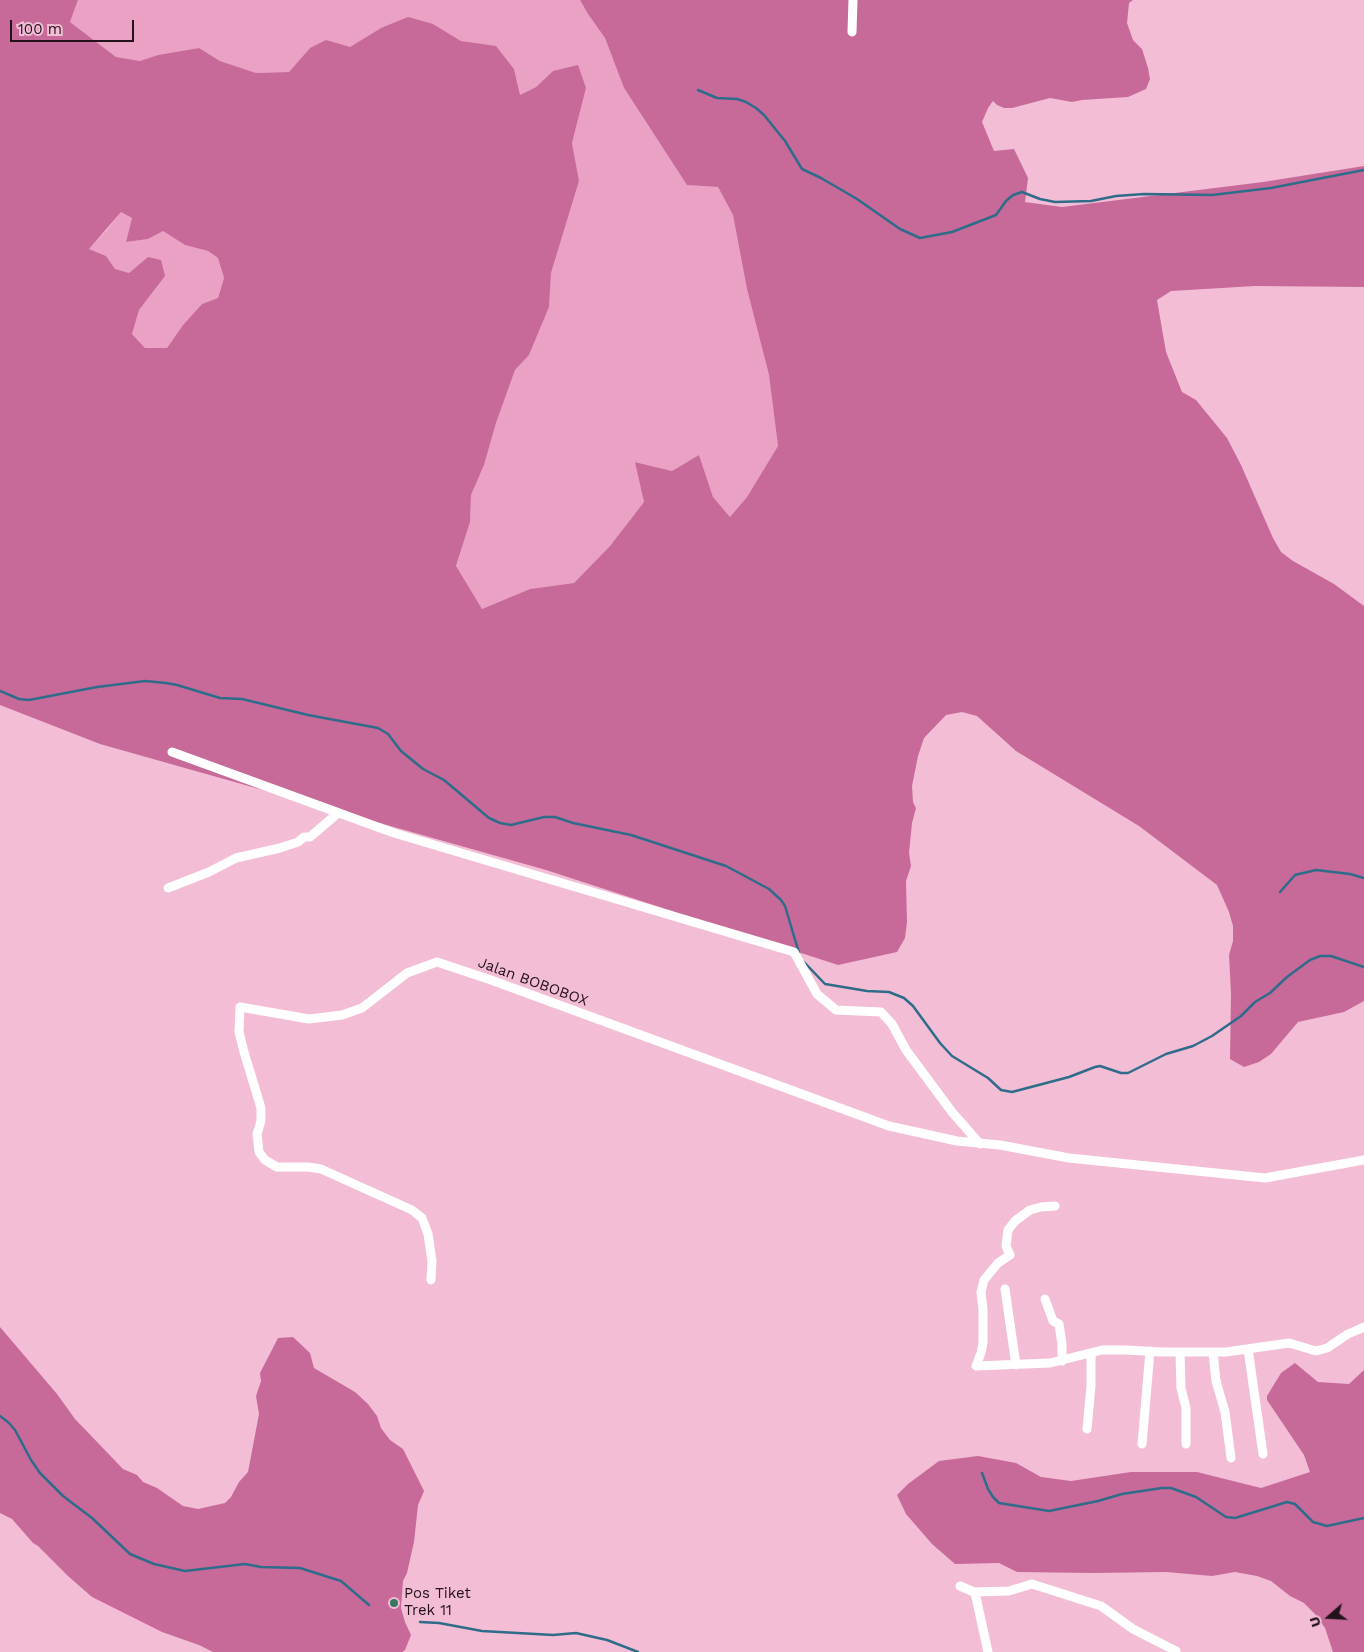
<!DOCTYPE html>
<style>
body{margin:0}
#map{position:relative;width:1364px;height:1652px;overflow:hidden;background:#f3bdd6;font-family:"Work Sans",sans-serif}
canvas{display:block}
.north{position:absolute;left:1304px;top:1592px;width:50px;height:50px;-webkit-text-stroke:4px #f3bdd6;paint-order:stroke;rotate:251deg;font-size:14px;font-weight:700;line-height:20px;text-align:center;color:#24121b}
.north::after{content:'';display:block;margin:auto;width:18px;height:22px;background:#24121b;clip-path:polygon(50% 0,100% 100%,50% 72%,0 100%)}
.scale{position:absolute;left:10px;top:20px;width:124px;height:22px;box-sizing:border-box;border:2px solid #24121b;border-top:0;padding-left:6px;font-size:15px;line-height:18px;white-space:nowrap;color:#24121b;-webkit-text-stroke:4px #f3bdd6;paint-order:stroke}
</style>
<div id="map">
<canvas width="1364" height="1652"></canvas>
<div class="north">U</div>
<div class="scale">100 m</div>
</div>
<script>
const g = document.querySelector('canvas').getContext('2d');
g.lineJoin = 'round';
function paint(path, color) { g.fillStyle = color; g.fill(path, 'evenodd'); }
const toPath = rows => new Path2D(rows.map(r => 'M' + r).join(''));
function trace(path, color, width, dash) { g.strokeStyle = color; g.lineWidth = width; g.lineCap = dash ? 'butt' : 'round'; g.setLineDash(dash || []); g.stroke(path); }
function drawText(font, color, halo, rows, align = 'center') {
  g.font = font + ' "Work Sans",sans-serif'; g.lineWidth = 4; g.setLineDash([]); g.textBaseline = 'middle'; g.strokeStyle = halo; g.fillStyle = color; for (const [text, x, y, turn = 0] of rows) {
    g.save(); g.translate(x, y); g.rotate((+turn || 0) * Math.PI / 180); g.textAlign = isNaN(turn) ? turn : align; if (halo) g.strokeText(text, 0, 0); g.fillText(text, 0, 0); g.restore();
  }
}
paint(toPath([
 [78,0,580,0,588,14,605,38,624,88,687,185,718,187,733,215,747,289,769,375,778,446,747,497,730,517,713,497,699,455,672,471,636,462,644,502,610,546,574,583,530,589,482,609,456,567,470,522,471,495,484,465,496,423,515,370,529,355,549,307,551,273,579,181,572,143,586,88,553,71,536,87,520,95,514,69,496,47,461,41,433,24,381,28,350,47,310,48,289,72,256,73,220,61,199,48,158,55,140,61,116,57,70,22],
 [121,212,132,218,126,242,148,239,163,231,185,245,208,251,218,258,224,278,218,298,202,304,183,325,167,348,145,348,132,334,139,310,164,276,148,257,129,273,115,270,106,256,89,249,107,230]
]), '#eaa1c4');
paint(toPath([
 [0,0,78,0,70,22,116,57,140,61,158,55,199,48,220,61,256,73,289,72,310,48,326,40,350,47,381,28,408,17,433,24,461,41,496,46,514,69,520,95,536,87,553,71,578,65,586,88,572,143,579,181,551,273,549,307,529,355,515,370,496,423,484,465,471,495,470,522,456,566,482,609,530,589,574,583,610,546,644,502,635,462,672,471,699,455,713,497,730,517,747,497,778,446,769,375,747,289,733,215,718,187,687,185,624,88,605,38,588,14,580,0,1133,0,1129,3,1127,23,1133,40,1142,49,1148,68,1150,79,1146,89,1128,97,1082,100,1072,102,1050,98,1012,108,1004,108,997,105,993,101,988,108,982,122,994,151,1014,149,1028,178,1025,202,1062,207,1263,182,1364,166,1364,287,1255,286,1171,291,1157,300,1166,352,1182,392,1196,400,1227,438,1241,465,1273,538,1281,552,1293,561,1334,584,1364,606,1364,1001,1344,1012,1298,1022,1271,1054,1259,1062,1244,1067,1230,1059,1231,993,1229,955,1233,941,1233,926,1229,912,1217,885,1139,826,1016,751,977,716,962,712,946,715,924,738,918,756,912,786,913,802,916,808,912,823,909,853,911,866,906,881,907,922,905,938,897,952,838,965,546,870,100,744,0,705],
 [121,212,132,218,126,242,148,239,163,231,185,245,208,251,218,258,224,278,218,298,202,304,183,325,167,348,145,348,132,334,139,310,165,276,161,260,148,257,129,273,115,269,106,256,89,249],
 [0,1327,57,1394,75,1419,123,1469,137,1475,143,1482,157,1488,183,1506,198,1509,225,1503,231,1497,239,1482,248,1472,259,1414,256,1396,261,1381,260,1373,278,1338,293,1337,310,1353,314,1368,355,1392,368,1404,377,1416,381,1428,390,1440,403,1449,424,1491,418,1505,414,1542,407,1573,403,1581,401,1608,405,1622,411,1635,405,1650,402,1652,213,1652,199,1645,162,1632,92,1597,68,1576,38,1546,33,1543,12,1519,0,1513],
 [1295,1363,1318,1382,1349,1384,1364,1370,1364,1652,1333,1652,1325,1628,1315,1614,1304,1603,1290,1596,1271,1581,1257,1576,1235,1572,1212,1576,1166,1572,1094,1573,1017,1572,999,1563,955,1564,932,1544,906,1514,897,1495,908,1484,939,1461,978,1456,1016,1463,1041,1477,1071,1481,1131,1472,1197,1472,1261,1488,1310,1472,1304,1455,1267,1400,1267,1396,1281,1373]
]), '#c76a99');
trace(toPath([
 [698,90,717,98,737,99,746,102,756,108,764,115,785,141,802,169,821,178,857,199,900,229,920,238,952,232,996,215,1006,201,1013,195,1022,192,1040,199,1055,202,1091,201,1116,196,1144,194,1212,195,1271,188,1364,170],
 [0,691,19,699,29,700,97,687,145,681,166,683,177,685,220,698,242,699,308,715,378,728,388,734,401,751,423,769,444,780,489,818,500,823,511,825,544,817,555,817,573,823,631,835,726,866,769,889,781,900,785,906,799,953],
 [1280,892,1295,875,1316,870,1350,874,1364,878],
 [804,962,825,984,867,991,889,992,904,998,913,1006,940,1043,952,1056,988,1078,1001,1090,1012,1092,1069,1077,1095,1067,1100,1066,1121,1073,1128,1073,1166,1054,1193,1046,1212,1036,1241,1016,1255,1002,1270,993,1287,977,1310,960,1320,956,1331,956,1364,967],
 [0,1416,9,1423,15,1430,31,1460,40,1473,63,1496,92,1518,130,1554,154,1564,185,1571,245,1564,261,1567,300,1568,341,1581,369,1605],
 [982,1473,988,1489,993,1497,999,1503,1049,1511,1098,1501,1122,1494,1162,1488,1171,1488,1196,1497,1226,1517,1235,1518,1287,1502,1295,1504,1313,1522,1327,1526,1364,1518],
 [420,1622,439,1623,482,1631,553,1635,576,1633,607,1640,638,1652]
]), '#2e6c8a', 2.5);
trace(toPath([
 [852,32,853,0],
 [172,752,394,833,794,952,817,994,836,1010,881,1012,892,1024,906,1050,952,1112,980,1144],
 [168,888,209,872,236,858,280,848,298,842,304,837,310,837,338,813],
 [1055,1206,1041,1207,1030,1210,1015,1221,1008,1230,1006,1246,1010,1255,998,1263,984,1280,981,1292,983,1309,983,1343,981,1353,976,1366,1050,1363,1102,1350,1126,1350,1161,1352,1226,1352,1289,1343,1316,1351,1327,1348,1348,1334,1364,1327],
 [431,1280,432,1261,428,1234,422,1218,412,1210,321,1169,308,1167,277,1167,265,1160,259,1152,257,1134,261,1121,261,1108,244,1052,239,1032,240,1007,309,1019,342,1015,362,1008,407,973,437,962,491,980,889,1126,957,1141,1000,1145,1069,1158,1265,1178,1364,1160],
 [1005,1289,1016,1365],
 [1045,1299,1053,1321,1059,1324,1062,1344,1062,1361],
 [1248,1349,1263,1454],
 [1180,1352,1181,1388,1186,1408,1186,1444],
 [1213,1352,1216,1381,1225,1412,1231,1458],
 [1087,1429,1091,1386,1091,1353],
 [1142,1444,1150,1351],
 [960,1586,974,1592,976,1597,988,1652],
 [974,1592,1009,1591,1032,1584,1101,1606,1133,1629,1176,1651]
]), '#fff', 9);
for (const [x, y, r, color] of [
 [394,1603,5,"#3a7763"]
]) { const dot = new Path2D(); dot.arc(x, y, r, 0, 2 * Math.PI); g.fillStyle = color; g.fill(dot); trace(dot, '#f3bdd6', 2); }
drawText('15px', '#24121b', '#f3bdd6', [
 ["Jalan BOBOBOX",533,982,20]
]);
drawText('15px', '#24121b', '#f3bdd6', [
 ["Pos Tiket",404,1594],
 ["Trek 11",404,1611]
], 'left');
</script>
